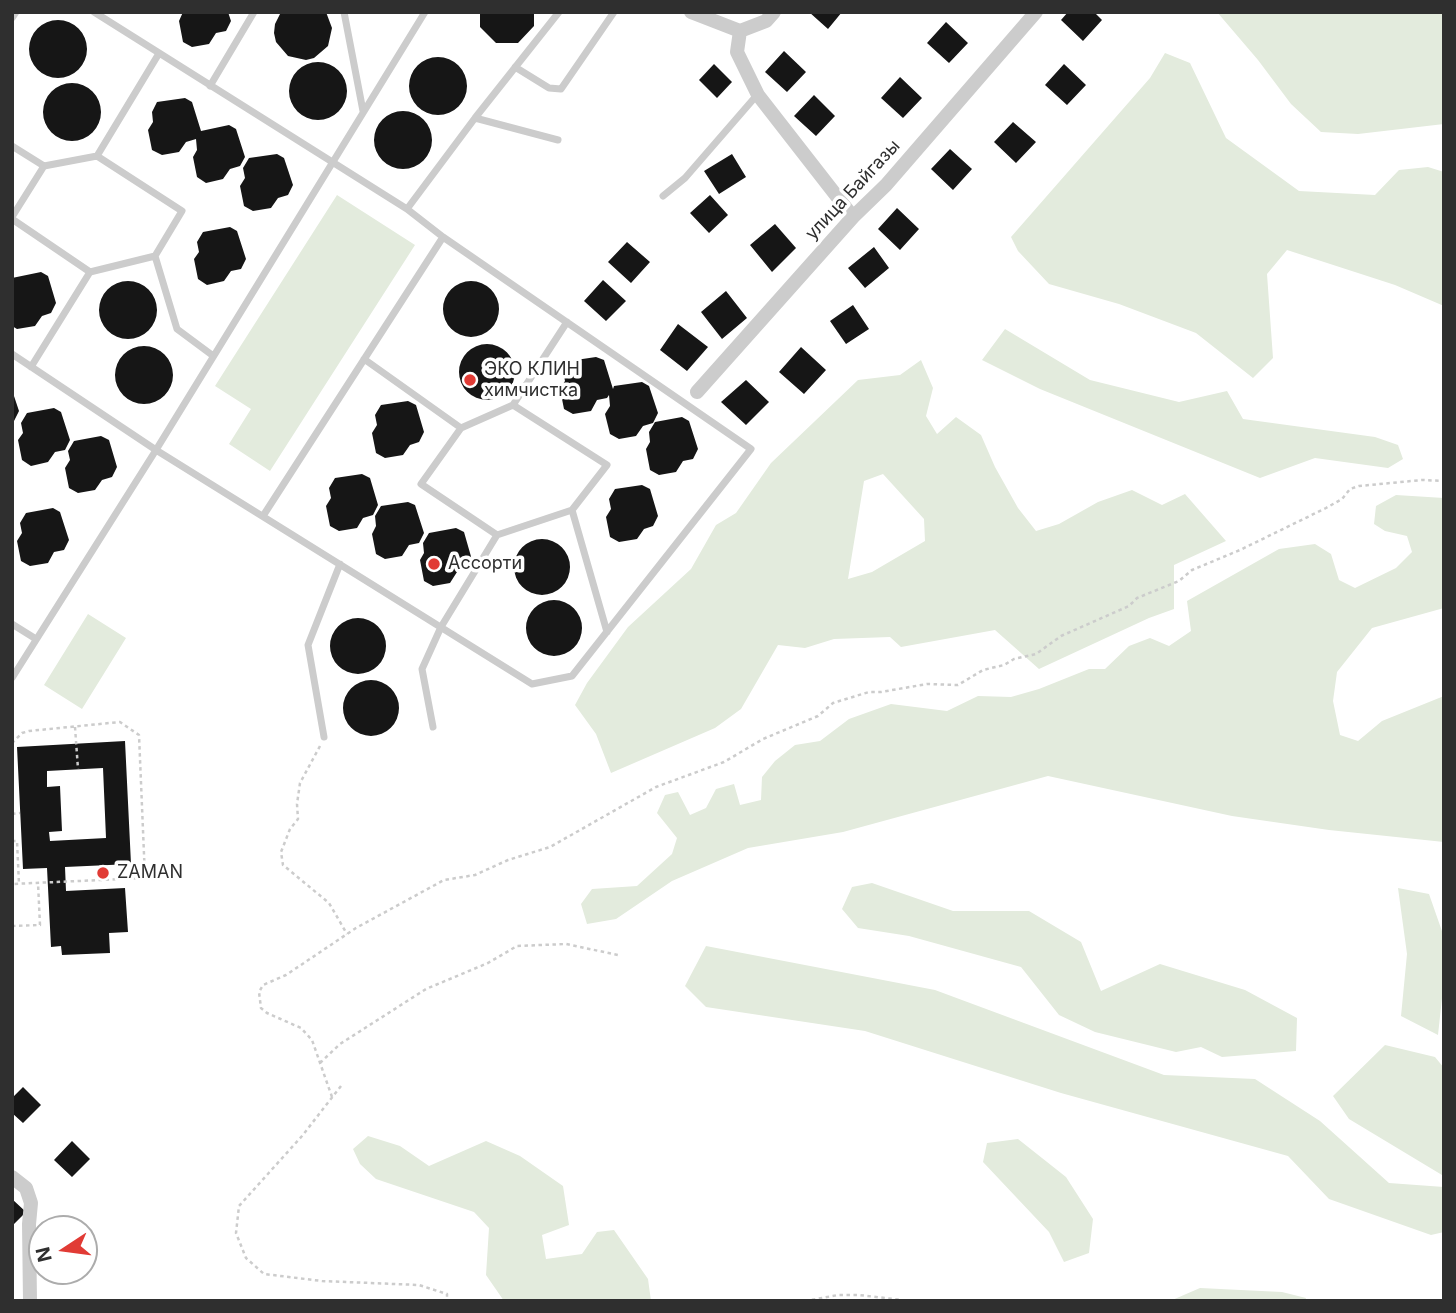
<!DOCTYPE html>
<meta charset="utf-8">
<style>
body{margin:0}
#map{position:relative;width:1456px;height:1313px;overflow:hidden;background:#fff;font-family:Inter,sans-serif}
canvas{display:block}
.frame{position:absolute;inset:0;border:14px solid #2f2f2f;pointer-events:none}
.north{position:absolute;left:28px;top:1215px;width:70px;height:70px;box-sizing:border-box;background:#fff;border:2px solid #acacac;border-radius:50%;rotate:257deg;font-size:19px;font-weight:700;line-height:28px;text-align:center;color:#2f2f2f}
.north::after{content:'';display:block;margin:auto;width:24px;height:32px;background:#e13b35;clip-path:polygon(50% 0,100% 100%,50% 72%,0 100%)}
</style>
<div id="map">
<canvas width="1456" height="1313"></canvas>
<div class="frame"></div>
<div class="north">N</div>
</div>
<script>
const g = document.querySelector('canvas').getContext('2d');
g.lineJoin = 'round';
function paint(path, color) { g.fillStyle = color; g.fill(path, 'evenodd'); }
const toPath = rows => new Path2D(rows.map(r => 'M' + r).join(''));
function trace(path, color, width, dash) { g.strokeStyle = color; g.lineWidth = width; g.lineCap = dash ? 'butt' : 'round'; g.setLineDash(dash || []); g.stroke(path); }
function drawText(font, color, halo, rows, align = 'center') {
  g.font = font + ' Inter,sans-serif'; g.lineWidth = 7; g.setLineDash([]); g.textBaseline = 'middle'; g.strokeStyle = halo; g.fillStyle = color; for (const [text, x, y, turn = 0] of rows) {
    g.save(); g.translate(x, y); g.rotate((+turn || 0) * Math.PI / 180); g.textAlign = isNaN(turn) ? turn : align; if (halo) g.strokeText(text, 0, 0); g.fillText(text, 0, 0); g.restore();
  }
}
paint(toPath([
 [1217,12,1444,12,1444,124,1358,134,1321,132,1291,104,1258,60],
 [1165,53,1190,63,1226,138,1299,191,1375,195,1399,170,1428,167,1444,172,1444,306,1395,285,1287,250,1267,274,1273,358,1253,378,1196,333,1119,304,1049,284,1018,251,1011,237,1150,78],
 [337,195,415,245,270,471,229,444,251,409,215,386],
 [1005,329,1090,380,1179,402,1227,391,1243,419,1375,437,1398,445,1403,459,1388,468,1315,458,1260,478,1040,389,982,360],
 [921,360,933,388,926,416,937,434,956,417,981,435,995,467,1018,508,1036,531,1059,524,1098,502,1132,490,1162,505,1185,494,1226,541,1174,565,1174,609,1149,618,1039,669,995,630,901,647,890,637,834,639,805,648,778,645,741,709,715,728,611,773,596,734,575,705,587,683,628,627,691,569,716,525,736,513,771,463,858,380,900,375],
 [883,474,924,519,925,541,872,572,848,579,864,481],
 [1396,495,1444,498,1444,608,1372,628,1337,672,1333,701,1340,735,1358,741,1382,721,1444,696,1444,842,1329,830,1232,816,1048,776,843,832,748,848,672,881,616,919,587,924,581,904,592,889,637,886,672,854,677,838,657,813,665,795,678,792,690,815,706,808,716,789,734,784,740,805,761,800,762,777,775,761,795,745,820,741,849,719,891,704,947,711,978,696,1011,697,1039,689,1089,669,1105,669,1129,646,1150,638,1169,646,1191,631,1187,601,1279,549,1315,544,1331,554,1339,580,1355,588,1396,568,1412,552,1407,536,1385,531,1374,524,1376,506],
 [88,614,126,638,82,709,44,685],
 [872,883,953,911,1029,911,1081,942,1101,991,1160,964,1245,990,1297,1018,1296,1051,1222,1057,1201,1047,1176,1052,1095,1032,1059,1015,1021,967,909,936,858,928,842,909,852,887],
 [1398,888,1429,894,1444,937,1444,997,1442,998,1438,1035,1401,1016,1407,954],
 [706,946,935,990,1164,1075,1255,1079,1320,1121,1389,1183,1444,1187,1444,1232,1431,1235,1329,1199,1288,1156,1061,1093,865,1031,706,1007,685,986],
 [1385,1045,1435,1057,1444,1068,1444,1171,1442,1175,1349,1119,1333,1096],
 [368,1136,400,1146,429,1166,486,1141,520,1156,563,1186,569,1225,542,1235,546,1259,582,1254,597,1232,614,1230,648,1279,651,1301,504,1301,486,1275,489,1228,474,1212,376,1179,360,1164,353,1149],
 [1018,1139,1066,1177,1093,1219,1089,1253,1064,1262,1049,1232,983,1162,987,1143],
 [1200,1288,1282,1292,1306,1298,1305,1301,1170,1301]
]), '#e3ebdd');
paint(toPath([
 [183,12,228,12,231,21,226,31,216,33,209,44,192,47,183,42,179,21],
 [281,12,326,12,332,28,328,46,314,58,306,60,288,56,276,42,274,33,275,24],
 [480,12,534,12,534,26,518,43,496,43,480,27],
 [809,12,842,12,828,29],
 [1068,12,1094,12,1102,20,1083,41,1061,20],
 '29 49a29 29 0 1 1 58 0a29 29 0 1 1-58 0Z',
 [946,22,968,43,949,63,927,43],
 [784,51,806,72,787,92,765,72],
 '409 86a29 29 0 1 1 58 0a29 29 0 1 1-58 0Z',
 '289 91a29 29 0 1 1 58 0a29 29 0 1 1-58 0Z',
 [714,64,732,82,717,98,699,80],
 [1064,64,1086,85,1067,105,1045,85],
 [900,77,922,98,903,118,881,98],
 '43 112a29 29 0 1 1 58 0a29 29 0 1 1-58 0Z',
 [814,95,835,116,816,136,794,116],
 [185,98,192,102,201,131,229,125,236,129,245,157,240,166,230,169,223,179,206,183,197,177,193,157,197,150,196,139,186,142,179,152,162,155,152,150,148,130,153,122,152,112,157,102],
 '374 140a29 29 0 1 1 58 0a29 29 0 1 1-58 0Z',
 [1013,122,1036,142,1016,163,994,142],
 [950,149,972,169,953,190,931,169],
 [277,154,284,158,293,185,288,195,278,198,271,208,253,211,244,206,240,186,245,178,243,168,249,158],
 [732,154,746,177,719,194,704,171],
 [710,195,728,215,709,233,690,213],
 [897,208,919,229,900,250,878,229],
 [775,224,796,248,772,272,750,245],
 [230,227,237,231,246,259,241,269,231,271,224,281,207,285,198,279,194,259,199,252,197,242,203,232],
 [627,242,650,262,631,283,608,262],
 [874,247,889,268,865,288,848,268],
 [41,272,48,276,56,303,51,313,42,316,35,326,17,329,12,326,12,278],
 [603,280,626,301,606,321,584,301],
 '99 310a29 29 0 1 1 58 0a29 29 0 1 1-58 0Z',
 '443 309a28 28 0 1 1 56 0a28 28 0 1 1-56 0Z',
 [726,291,747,318,722,339,701,312],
 [853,305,869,329,846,344,830,321],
 [678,324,708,347,687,371,660,350],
 '459 372a28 28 0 1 1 56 0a28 28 0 1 1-56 0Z',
 '115 375a29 29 0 1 1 58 0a29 29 0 1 1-58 0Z',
 [801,347,826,370,804,394,779,372],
 [596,357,604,360,613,389,614,386,642,382,649,386,658,413,653,423,643,426,636,436,619,439,610,434,605,414,610,406,609,395,607,398,597,400,591,411,573,414,564,409,560,389,565,381,563,371,569,361],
 [746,380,769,402,746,425,721,402],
 [12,390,19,411,12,425],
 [408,401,416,405,424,432,419,442,410,445,403,455,385,458,376,453,372,433,377,425,375,415,381,405],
 [54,408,61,412,70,440,65,450,55,452,48,462,31,466,22,460,18,440,23,433,21,423,27,413],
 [682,417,689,421,698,449,693,459,683,461,676,472,659,475,650,470,646,449,650,442,649,432,655,422],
 [101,436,109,440,117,467,112,477,102,480,95,490,78,493,69,488,65,468,70,460,68,451,74,441],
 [362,474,370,478,378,505,373,515,363,518,357,528,339,531,330,526,326,506,331,498,329,488,335,478],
 [642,485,650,489,658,516,653,526,644,529,637,539,619,542,610,537,606,517,611,509,609,499,615,489],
 [408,502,415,505,424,533,419,543,409,545,402,556,385,559,376,554,372,534,376,526,375,516,381,506],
 [53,508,60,512,69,540,64,550,54,552,48,563,30,566,21,561,17,541,22,533,20,523,26,513],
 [456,528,464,532,472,560,467,570,457,572,450,583,433,586,424,581,420,560,424,553,423,543,429,533],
 '514 567a28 28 0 1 1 56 0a28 28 0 1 1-56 0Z',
 '526 628a28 28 0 1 1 56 0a28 28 0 1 1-56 0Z',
 '330 646a28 28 0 1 1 56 0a28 28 0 1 1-56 0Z',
 '343 708a28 28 0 1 1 56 0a28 28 0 1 1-56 0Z',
 [125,741,131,864,65,867,66,891,125,888,128,932,109,933,110,953,62,955,61,946,51,947,47,868,23,869,17,747],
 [103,768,106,838,50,841,49,832,62,831,60,786,47,787,47,771],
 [23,1087,41,1105,23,1123,12,1113,12,1098],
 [72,1141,90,1159,72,1177,54,1160],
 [12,1199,26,1212,12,1226]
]), '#161616');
trace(toPath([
 [75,727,78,769],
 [12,743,22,733,29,731,120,722,139,735,145,878,12,884],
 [320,746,300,783,297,804,298,819,290,829,281,852,283,865,329,903,347,934],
 [12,814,20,813],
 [12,841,17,841,19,884],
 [12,926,40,925,38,883],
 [320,1063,340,1044,426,989,488,963,517,946,566,944,618,955],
 [341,1086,302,1136,239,1206,236,1233,246,1258,264,1274,322,1281,419,1285,447,1294,447,1301],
 [332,1097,312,1040,301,1028,267,1013,261,1008,259,992,263,985,286,975,356,928,444,880,475,875,508,860,550,847,656,787,724,762,763,739,818,716,833,703,869,692,881,692,927,684,958,685,983,670,1004,665,1014,659,1036,654,1061,636,1129,606,1137,598,1179,581,1192,570,1240,550,1326,508,1342,499,1350,489,1359,486,1422,480,1444,481],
 [805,1301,838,1295,859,1295,902,1300]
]), '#ccc', 2.5, [3.5, 3.5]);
trace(toPath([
 [344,12,363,111],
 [12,18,16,12],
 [515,67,549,88,561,89,614,12],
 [210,86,254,12],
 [475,118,558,140],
 [12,146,44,166],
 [97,156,158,55],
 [663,196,685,178,757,95],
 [407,209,475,118,559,12],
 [12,217,44,166,97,156,182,211,155,256,90,272,31,367],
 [12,219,90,272],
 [155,256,177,329,212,355],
 [12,354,156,450,425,12],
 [364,359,461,428],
 [513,405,567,322],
 [572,510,607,632],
 [263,516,443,237],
 [12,624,36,639],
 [12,678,156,450,532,684,572,676,751,449,443,237,407,209,94,12],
 [433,727,422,669,441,627,497,535,421,484,461,428,513,405,607,465,572,510,497,535],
 [324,737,308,645,340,564]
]), '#ccc', 7);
trace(toPath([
 [691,12,740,31,737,52,758,95,853,217],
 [740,31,766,21,774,12],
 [697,392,853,217,886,185,1036,12],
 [12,1177,26,1188,31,1203,29,1224,30,1301]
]), '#ccc', 14);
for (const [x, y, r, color] of [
 [470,380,7,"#e13b35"],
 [434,564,7,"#e13b35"],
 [103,873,7,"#e13b35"]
]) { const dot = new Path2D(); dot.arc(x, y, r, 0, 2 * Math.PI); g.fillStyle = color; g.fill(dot); trace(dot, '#fff', 2.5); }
drawText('18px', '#2f2f2f', '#fff', [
 ["улица Байгазы",853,190,-47]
]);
drawText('18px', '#2f2f2f', '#fff', [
 ["ЭКО КЛИН",484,370],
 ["химчистка",484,391],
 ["Ассорти",448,564],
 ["ZAMAN",117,873]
], 'left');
</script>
